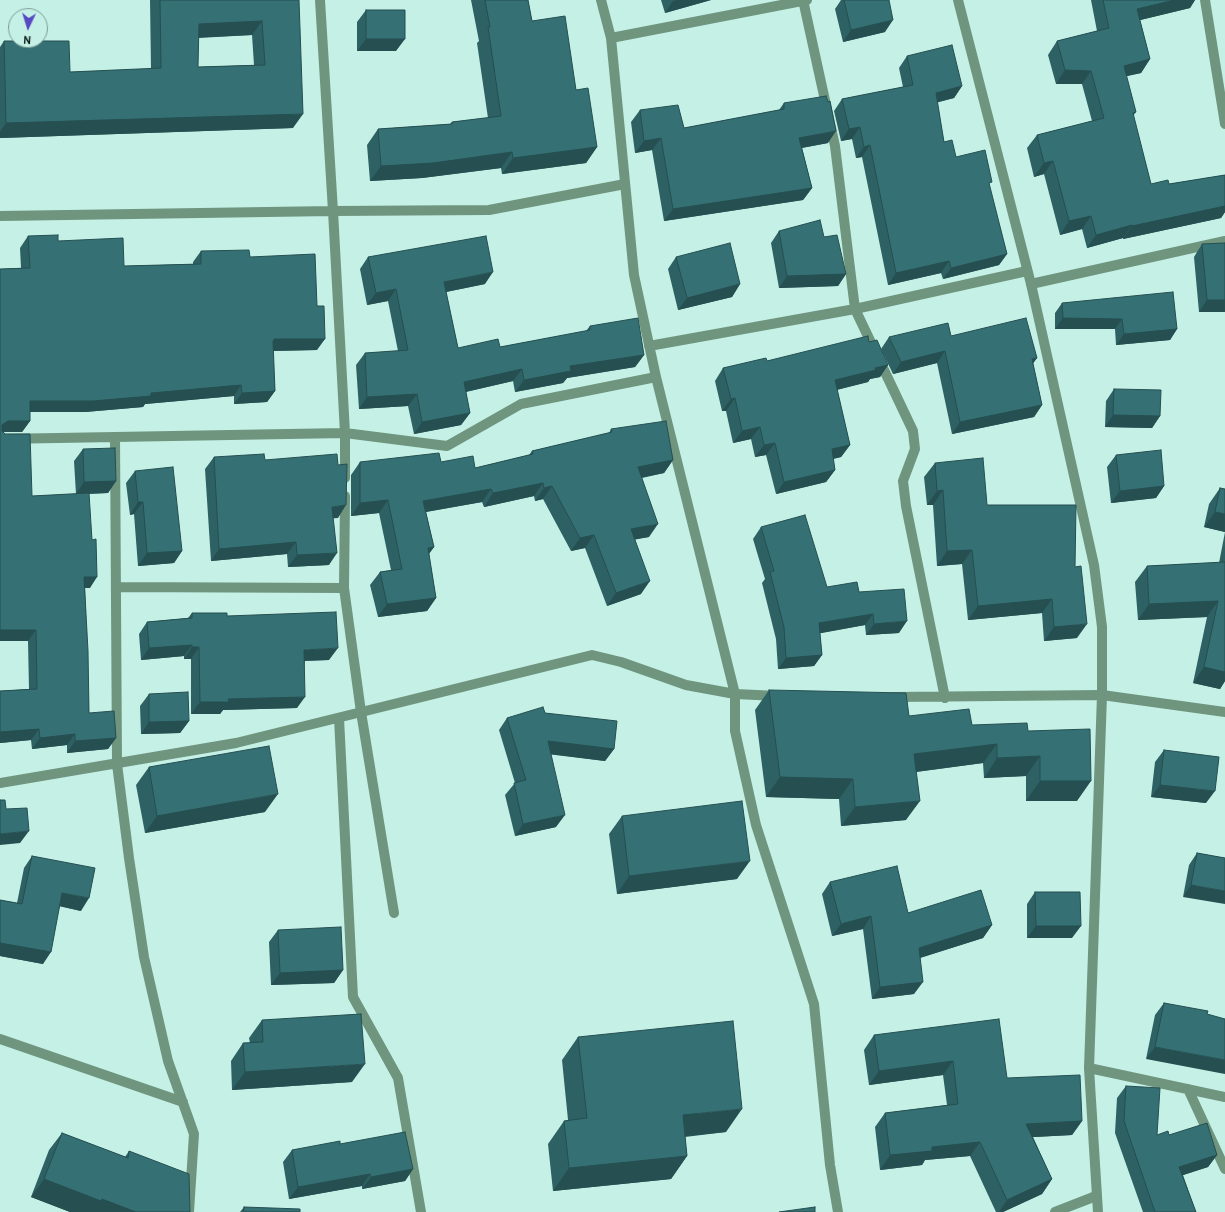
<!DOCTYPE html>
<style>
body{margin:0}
#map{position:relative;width:1225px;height:1212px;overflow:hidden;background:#c5f0e6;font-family:Overpass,sans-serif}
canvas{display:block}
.north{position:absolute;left:8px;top:8px;width:40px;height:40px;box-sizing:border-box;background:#c5f0e6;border:1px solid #7c9c95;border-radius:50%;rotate:184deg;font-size:11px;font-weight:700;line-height:16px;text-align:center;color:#0f1f1c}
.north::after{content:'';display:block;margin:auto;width:14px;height:18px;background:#5649c1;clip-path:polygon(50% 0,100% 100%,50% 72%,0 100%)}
</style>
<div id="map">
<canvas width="1225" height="1212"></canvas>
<div class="north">N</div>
</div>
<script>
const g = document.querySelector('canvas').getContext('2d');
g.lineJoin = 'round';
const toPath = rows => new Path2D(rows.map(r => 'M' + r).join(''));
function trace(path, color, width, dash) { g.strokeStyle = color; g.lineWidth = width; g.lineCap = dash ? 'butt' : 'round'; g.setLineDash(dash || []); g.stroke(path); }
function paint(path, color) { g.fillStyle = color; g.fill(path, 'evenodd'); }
trace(toPath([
 [361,712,394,913]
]), '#6f957f', 10);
trace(toPath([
 [320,0,333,211,345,433,345,478],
 [601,0,611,38,634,275,656,377,735,694,735,731,756,825,814,1004,830,1165,838,1212],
 [803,0,835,146,855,309,913,431,915,449,903,481,906,506,945,698],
 [1205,0,1225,124],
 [611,38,807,0],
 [0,216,333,211,489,210,625,184],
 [1031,284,1225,241],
 [649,346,855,309,1027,271],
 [115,437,117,764,129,858,144,957,168,1061,194,1134,189,1212],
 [0,439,345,433,447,446,521,404,656,377],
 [345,496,344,588,361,712],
 [116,587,344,588],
 [894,697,1102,695,1225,712],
 [339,718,353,997,398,1078,421,1212],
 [0,783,236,743,592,655,621,662,686,685,735,694,778,696],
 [0,1039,183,1102],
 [1089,1068,1225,1097],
 [1188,1089,1225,1169],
 [1055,1212,1096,1196]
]), '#6f957f', 10);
trace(toPath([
 [958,0,1031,284,1094,565,1102,627,1102,695,1089,1068,1098,1212]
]), '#6f957f', 10);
paint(toPath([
 [150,0,299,0,293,128,0,138,0,47,4,41,70,72,151,69],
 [252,35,254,65,198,67,198,38],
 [471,0,528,0,532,21,576,90,597,147,586,163,502,174,501,168,422,178,370,181,367,145,378,129,450,124,452,122,488,118,477,43,479,41],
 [661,0,711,0,665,13],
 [841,0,889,0,885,32,843,42,835,9],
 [1091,0,1195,0,1190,8,1140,20,1150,59,1141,73,1126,76,1136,112,1133,116,1151,184,1169,184,1225,175,1225,212,1221,218,1123,239,1123,238,1087,248,1082,229,1060,235,1044,174,1034,177,1027,148,1037,135,1092,121,1082,84,1056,84,1048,55,1057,41,1097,31],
 [366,10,396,51,357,51,357,22],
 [907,56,962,86,954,98,937,102,944,142,956,157,989,186,1007,254,999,265,943,279,941,273,888,285,862,157,856,158,852,139,841,141,834,111,842,99,903,87,899,68],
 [784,103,828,143,802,148,812,188,803,200,664,221,652,150,635,153,631,122,640,110,684,128,779,110],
 [779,231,824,237,846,274,838,286,779,288,771,243],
 [28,236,58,241,124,266,193,264,193,262,201,251,250,257,317,350,273,351,275,391,267,402,234,404,234,396,145,404,143,407,85,412,30,412,30,421,22,432,4,432,32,496,76,494,74,461,83,449,116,481,108,493,89,494,90,588,85,588,89,713,116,738,108,749,67,753,67,745,32,749,31,740,0,743,0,691,29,689,28,641,0,641,0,269,21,268,20,248],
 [1202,244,1225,312,1199,312,1194,257],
 [368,257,485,284,446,292,458,348,500,347,586,331,590,326,644,355,635,367,567,378,563,383,515,392,513,381,466,392,470,413,461,425,414,434,408,406,359,409,356,365,365,353,398,351,388,301,367,305,360,269],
 [676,257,740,284,732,297,678,310,668,269],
 [1062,303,1177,329,1170,340,1116,345,1115,329,1055,329,1055,313],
 [951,336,1037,358,1033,363,1042,405,1034,417,952,434,937,363,893,374,881,349,889,337],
 [869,342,888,365,880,377,870,379,868,382,837,390,850,445,841,457,833,459,835,470,826,482,776,494,766,455,755,457,751,439,733,443,726,411,722,411,715,381,723,368,767,361],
 [1114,389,1160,416,1152,428,1105,427,1106,401],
 [611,429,673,460,664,473,642,478,649,537,635,539,641,594,607,606,585,548,571,551,543,499,535,501,534,496,484,507,482,502,426,512,434,547,429,554,436,598,427,611,378,617,370,585,380,572,391,570,379,513,351,516,351,475,360,462,441,462,475,468,529,455,532,451,609,433],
 [1116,455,1164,486,1156,498,1111,503,1107,467],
 [214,457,265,460,338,518,333,518,329,565,288,567,287,554,211,561,205,469],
 [935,463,987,505,1075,567,1077,638,1044,641,1042,613,968,620,962,564,937,566,933,505,927,505,924,477],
 [135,471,182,551,174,563,138,566,134,514,130,515,126,483],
 [1220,488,1225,532,1204,527,1209,504],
 [761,527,827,587,859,592,899,633,866,635,865,625,820,633,822,655,814,666,778,669,776,639,762,583,765,579,753,539],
 [1225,532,1225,681,1220,689,1193,683,1207,617,1138,620,1135,582,1147,566,1219,563],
 [192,613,227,616,329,660,305,661,297,708,223,710,220,714,191,714,191,659,184,659,184,656,141,660,139,634,147,622,188,618],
 [769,690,909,716,972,725,1028,731,1077,801,1026,801,1026,776,984,778,983,763,916,772,906,820,841,826,839,799,766,797,755,710],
 [149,694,189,721,180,733,141,734,140,706],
 [545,713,614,749,605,761,551,754,556,827,515,836,505,795,515,783,499,730,507,718],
 [1164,750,1206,803,1151,797,1155,762],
 [149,767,265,812,145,833,136,785],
 [622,816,737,879,617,894,609,834],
 [1197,853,1225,858,1183,897,1189,865],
 [32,856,81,911,60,906,43,964,0,956,0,900,17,903,24,868],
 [830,882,908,913,992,925,983,938,920,958,914,994,872,999,863,929,832,936,822,894],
 [1035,892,1072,938,1027,938,1027,904],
 [278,930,343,970,334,983,271,985,269,942],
 [1164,1003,1207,1014,1146,1059,1155,1015],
 [262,1020,352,1082,232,1090,231,1061,243,1043,250,1043,249,1038],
 [874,1035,1007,1078,1082,1121,1072,1135,1033,1137,1052,1179,1042,1194,1003,1212,996,1212,970,1156,925,1160,922,1165,880,1170,875,1127,885,1113,947,1105,943,1075,869,1085,864,1050],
 [578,1037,726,1132,685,1137,687,1156,671,1179,553,1191,548,1144,564,1121,568,1120,562,1060],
 [1126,1086,1157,1135,1169,1135,1217,1155,1208,1167,1183,1175,1196,1212,1143,1212,1115,1133,1117,1098],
 [62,1133,125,1157,129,1151,190,1212,70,1212,31,1197,49,1150],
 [340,1144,413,1169,405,1181,362,1189,362,1186,289,1199,283,1162,292,1150],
 [244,1207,300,1212,240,1212]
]), '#2e6164');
paint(toPath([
 [678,0,711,0,665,13,673,1],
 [1175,0,1195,0,1190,8,1128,23,1137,9],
 [893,20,885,32,843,42,851,30],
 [262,21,252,35,189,38,199,24],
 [366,39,405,39,396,51,357,51],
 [1150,59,1141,73,1114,79,1124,66],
 [1065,70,1091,71,1082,84,1056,84],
 [962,86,954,98,928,105,936,93],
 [303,114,293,128,0,138,0,132,6,123],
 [860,127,852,139,841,141,849,129],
 [836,131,828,143,790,150,799,138],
 [661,138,652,150,635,153,644,141],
 [870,145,862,157,856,158,864,147],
 [597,147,586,163,502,174,513,158],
 [512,152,501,168,422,178,370,181,381,166],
 [1053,161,1044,174,1034,177,1044,163],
 [812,188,803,200,664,221,673,209],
 [1225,206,1225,212,1221,218,1123,239,1132,226],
 [1091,216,1082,229,1060,235,1069,221],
 [1132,225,1123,238,1087,248,1096,235],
 [1007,254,999,265,943,279,951,268],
 [949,261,941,273,888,285,896,273],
 [493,272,485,284,436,294,444,282],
 [846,274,838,286,779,288,787,276],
 [740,284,732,297,678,310,687,298],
 [396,289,388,301,367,305,376,293],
 [1207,300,1225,300,1225,312,1199,312],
 [1063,318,1122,319,1115,329,1055,329],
 [1177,329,1170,340,1116,345,1124,334],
 [274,339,325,339,317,350,268,351,267,353],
 [945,351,937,363,893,374,901,362],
 [644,355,635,367,567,378,563,383,515,392,524,380,570,366],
 [1037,358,1029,369,1032,359],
 [888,365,880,377,870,379,868,382,827,392,835,380,875,368],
 [522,369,513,381,456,394,464,382],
 [241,385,234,396,145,404,143,407,85,412,22,412,30,401,151,393],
 [275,391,267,402,234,404,242,393],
 [417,394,408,406,359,409,367,397],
 [735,398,726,411,722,411,731,399],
 [1042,405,1034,417,952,434,960,422],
 [470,413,461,425,414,434,422,422],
 [1113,415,1160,416,1152,428,1105,427],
 [8,421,30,421,22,432,0,432,2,425],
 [760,427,751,439,733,443,742,431],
 [775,443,766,455,755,457,764,445],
 [850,445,841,457,823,461,832,449],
 [673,460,664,473,629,480,638,467],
 [835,470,826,482,776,494,784,482],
 [116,481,108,493,76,494,84,482],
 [543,483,534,496,484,507,493,493],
 [552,486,543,499,535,501,544,488],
 [1164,486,1156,498,1111,503,1120,491],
 [491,489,482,502,414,514,423,501],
 [943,490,933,505,927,505,937,491],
 [388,500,379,513,351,516,360,503],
 [138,502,143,502,134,514,130,515],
 [346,505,338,518,324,519,332,507],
 [1215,512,1225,514,1225,532,1204,527],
 [658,524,649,537,622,542,631,529],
 [594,535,585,548,571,551,580,538],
 [296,542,287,554,211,561,219,549],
 [434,547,424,560,428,548],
 [972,550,962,564,937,566,947,551],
 [182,551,174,563,138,566,147,553],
 [337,553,329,565,288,567,297,555],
 [84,577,97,577,90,588,76,588],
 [650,581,641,594,607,606,616,593],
 [436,598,427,611,378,617,387,604],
 [1052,599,1042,613,968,620,978,606],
 [1218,601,1207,617,1138,620,1149,604],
 [873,614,865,625,811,635,819,623],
 [907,621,899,633,866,635,874,624],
 [1087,624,1077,638,1044,641,1054,627],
 [0,630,36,630,28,641,0,641],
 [192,645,184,656,141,660,149,648],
 [192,647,199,647,191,659,184,659],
 [338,648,329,660,296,661,304,650],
 [822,655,814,666,778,669,786,658],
 [1204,667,1225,672,1225,681,1220,689,1193,683],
 [305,697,297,708,223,710,220,714,191,714,200,702,228,699],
 [189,721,180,733,141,734,149,722],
 [39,729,31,740,0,743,0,732],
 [75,734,67,745,32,749,40,738],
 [116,738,108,749,67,753,75,741],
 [548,741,614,749,605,761,539,753],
 [997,744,983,763,900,774,914,754],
 [1040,756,1026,776,984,778,997,758],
 [780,777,853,779,839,799,766,797],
 [1040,781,1091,781,1077,801,1026,801],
 [1160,785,1215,791,1206,803,1151,797],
 [278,794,265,812,145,833,157,816],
 [920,801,906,820,841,826,855,807],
 [565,815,556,827,515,836,523,824],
 [29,831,20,843,0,845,0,834],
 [750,861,737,879,617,894,629,876],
 [1191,885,1225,891,1225,904,1183,897],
 [62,893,89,898,81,911,54,905],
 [871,916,863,929,832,936,841,924],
 [992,925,983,938,910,961,919,948],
 [1036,926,1081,926,1072,938,1027,938],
 [0,943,51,952,43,964,0,956],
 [343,970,334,983,271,985,280,973],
 [923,982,914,994,872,999,880,987],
 [1155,1047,1225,1060,1225,1074,1146,1059],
 [953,1061,943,1075,869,1085,879,1071],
 [365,1064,352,1082,232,1090,245,1072],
 [742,1109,726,1132,667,1138,683,1115],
 [1082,1121,1072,1135,1016,1138,1026,1124],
 [980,1142,970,1156,925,1160,922,1165,880,1170,890,1155,932,1147],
 [1217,1155,1208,1167,1171,1179,1179,1167],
 [687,1156,671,1179,553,1191,569,1168],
 [413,1169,405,1181,362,1189,371,1177],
 [370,1174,362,1186,289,1199,298,1187],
 [44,1179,102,1199,136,1212,70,1212,31,1197],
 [1052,1179,1042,1194,1003,1212,999,1212,1007,1200]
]), '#254f51');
const building = toPath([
 [160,0,299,0,303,114,6,123,4,41,69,41,70,72,161,68,160,0],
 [262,21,265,65,198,67,199,24,262,21],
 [485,0,528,0,532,21,565,16,576,90,588,88,597,147,513,158,512,152,433,163,381,166,378,129,452,124,452,122,501,116,488,27,490,27,485,0],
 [844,0,889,0,893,20,851,30,844,0],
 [1103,0,1175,0,1137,9,1150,59,1124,66,1136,112,1133,113,1151,184,1168,180,1169,184,1225,175,1225,206,1132,226,1132,225,1096,235,1091,216,1069,221,1053,161,1044,163,1037,135,1104,118,1091,71,1065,70,1057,41,1109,28,1103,0],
 [366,10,405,10,405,39,366,39,366,10],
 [952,45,962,86,936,93,944,142,952,140,956,157,985,150,992,182,989,183,1007,254,951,268,949,261,896,273,870,145,864,147,860,127,849,129,842,99,913,85,907,56,952,45],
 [826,96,828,102,830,101,836,131,799,138,812,188,673,209,661,138,644,141,640,110,678,105,684,128,784,109,784,103,826,96],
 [820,220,824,237,837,235,846,274,787,276,779,231,820,220],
 [58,235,58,241,123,238,124,266,201,264,201,251,249,250,250,257,315,254,317,306,324,306,325,339,274,339,274,341,273,341,275,391,242,393,241,385,151,393,151,396,93,401,30,401,30,421,8,421,2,425,2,431,5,434,30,434,32,496,89,493,92,540,96,539,97,577,84,577,88,651,89,713,114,711,116,738,75,741,75,734,40,738,39,729,0,732,0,691,37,689,36,630,0,630,0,269,30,268,28,236,58,235],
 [486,236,493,272,444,282,458,348,498,339,500,347,590,330,590,326,638,318,644,355,570,366,571,371,524,380,522,369,464,382,470,413,422,422,417,394,367,397,365,353,408,350,396,289,376,293,368,257,486,236],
 [730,243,740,284,687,298,676,257,730,243],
 [1225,243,1225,300,1207,300,1202,244,1225,243],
 [1173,292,1177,329,1124,334,1122,319,1063,318,1062,303,1173,292],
 [1026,318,1037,358,1032,359,1042,405,960,422,945,351,901,362,889,337,948,323,951,336,1026,318],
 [868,336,869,342,877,340,888,365,875,368,876,370,835,380,850,445,832,449,835,470,784,482,775,443,764,445,760,427,742,431,735,398,731,399,723,368,766,358,767,361,868,336],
 [1114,389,1161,390,1160,416,1113,415,1114,389],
 [666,421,673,460,638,467,658,524,631,529,650,581,616,593,594,535,580,538,552,486,544,488,543,483,493,493,491,489,423,501,434,547,428,548,436,598,387,604,380,572,402,569,388,500,360,503,360,462,439,453,441,462,473,456,475,468,533,454,532,451,612,432,611,429,666,421],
 [115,448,116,481,84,482,83,449,115,448],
 [1161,450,1164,486,1120,491,1116,455,1161,450],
 [264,454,265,460,337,454,338,465,347,464,346,505,332,507,337,553,297,555,296,542,219,549,214,457,264,454],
 [983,458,987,505,1076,505,1075,567,1081,566,1087,624,1054,627,1052,599,978,606,972,550,947,551,943,490,937,491,935,463,983,458],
 [173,467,182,551,147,553,143,502,138,502,135,471,173,467],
 [1220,488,1225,489,1225,514,1215,512,1220,488],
 [805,515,827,587,857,582,859,592,904,589,907,621,874,624,873,614,819,623,822,655,786,658,784,627,770,572,774,571,761,527,805,515],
 [1225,562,1225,672,1204,667,1218,601,1149,604,1147,566,1225,562],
 [336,612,338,648,304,650,305,697,228,699,229,702,200,702,199,647,192,647,192,645,149,648,147,622,192,618,192,613,227,613,227,616,336,612],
 [769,690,906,693,909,716,969,709,972,725,1027,723,1028,731,1090,729,1091,781,1040,781,1040,756,997,758,997,744,914,754,920,801,855,807,853,779,780,777,769,690],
 [188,692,189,721,149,722,149,694,188,692],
 [543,707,545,713,617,721,614,749,548,741,565,815,523,824,514,783,526,780,507,718,543,707],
 [269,746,278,794,157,816,149,767,269,746],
 [1164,750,1219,757,1215,791,1160,785,1164,750],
 [0,800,5,800,6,809,27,808,29,831,0,834,0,800],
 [742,801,750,861,629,876,622,816,742,801],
 [1197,853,1225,858,1225,891,1191,885,1197,853],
 [32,856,95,868,89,898,62,893,51,952,0,943,0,900,22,904,32,856],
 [897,866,908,913,981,890,992,925,919,948,923,982,880,987,871,916,841,924,830,882,897,866],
 [1035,892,1080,892,1081,926,1036,926,1035,892],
 [341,927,343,970,280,973,278,930,341,927],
 [1164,1003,1208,1011,1207,1014,1225,1019,1225,1060,1155,1047,1164,1003],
 [361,1014,365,1064,245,1072,243,1043,263,1042,262,1020,361,1014],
 [999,1019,1007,1078,1080,1075,1082,1121,1026,1124,1052,1179,1007,1200,980,1142,932,1147,932,1151,890,1155,885,1113,958,1104,953,1061,879,1071,874,1035,999,1019],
 [733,1021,742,1109,683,1115,687,1156,569,1168,564,1121,587,1118,578,1037,733,1021],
 [1126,1086,1160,1088,1157,1135,1168,1131,1169,1135,1207,1123,1217,1155,1179,1167,1196,1212,1155,1212,1124,1121,1126,1086],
 [405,1132,413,1169,371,1177,370,1174,298,1187,292,1150,340,1141,340,1144,405,1132],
 [62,1133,128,1158,129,1151,189,1174,190,1212,136,1212,102,1199,101,1201,44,1179,62,1133],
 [244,1207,300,1209,300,1212,244,1212,244,1207],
 [815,1207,815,1212,779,1212,815,1207]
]);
paint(building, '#357174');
trace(building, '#254f51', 1);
</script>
